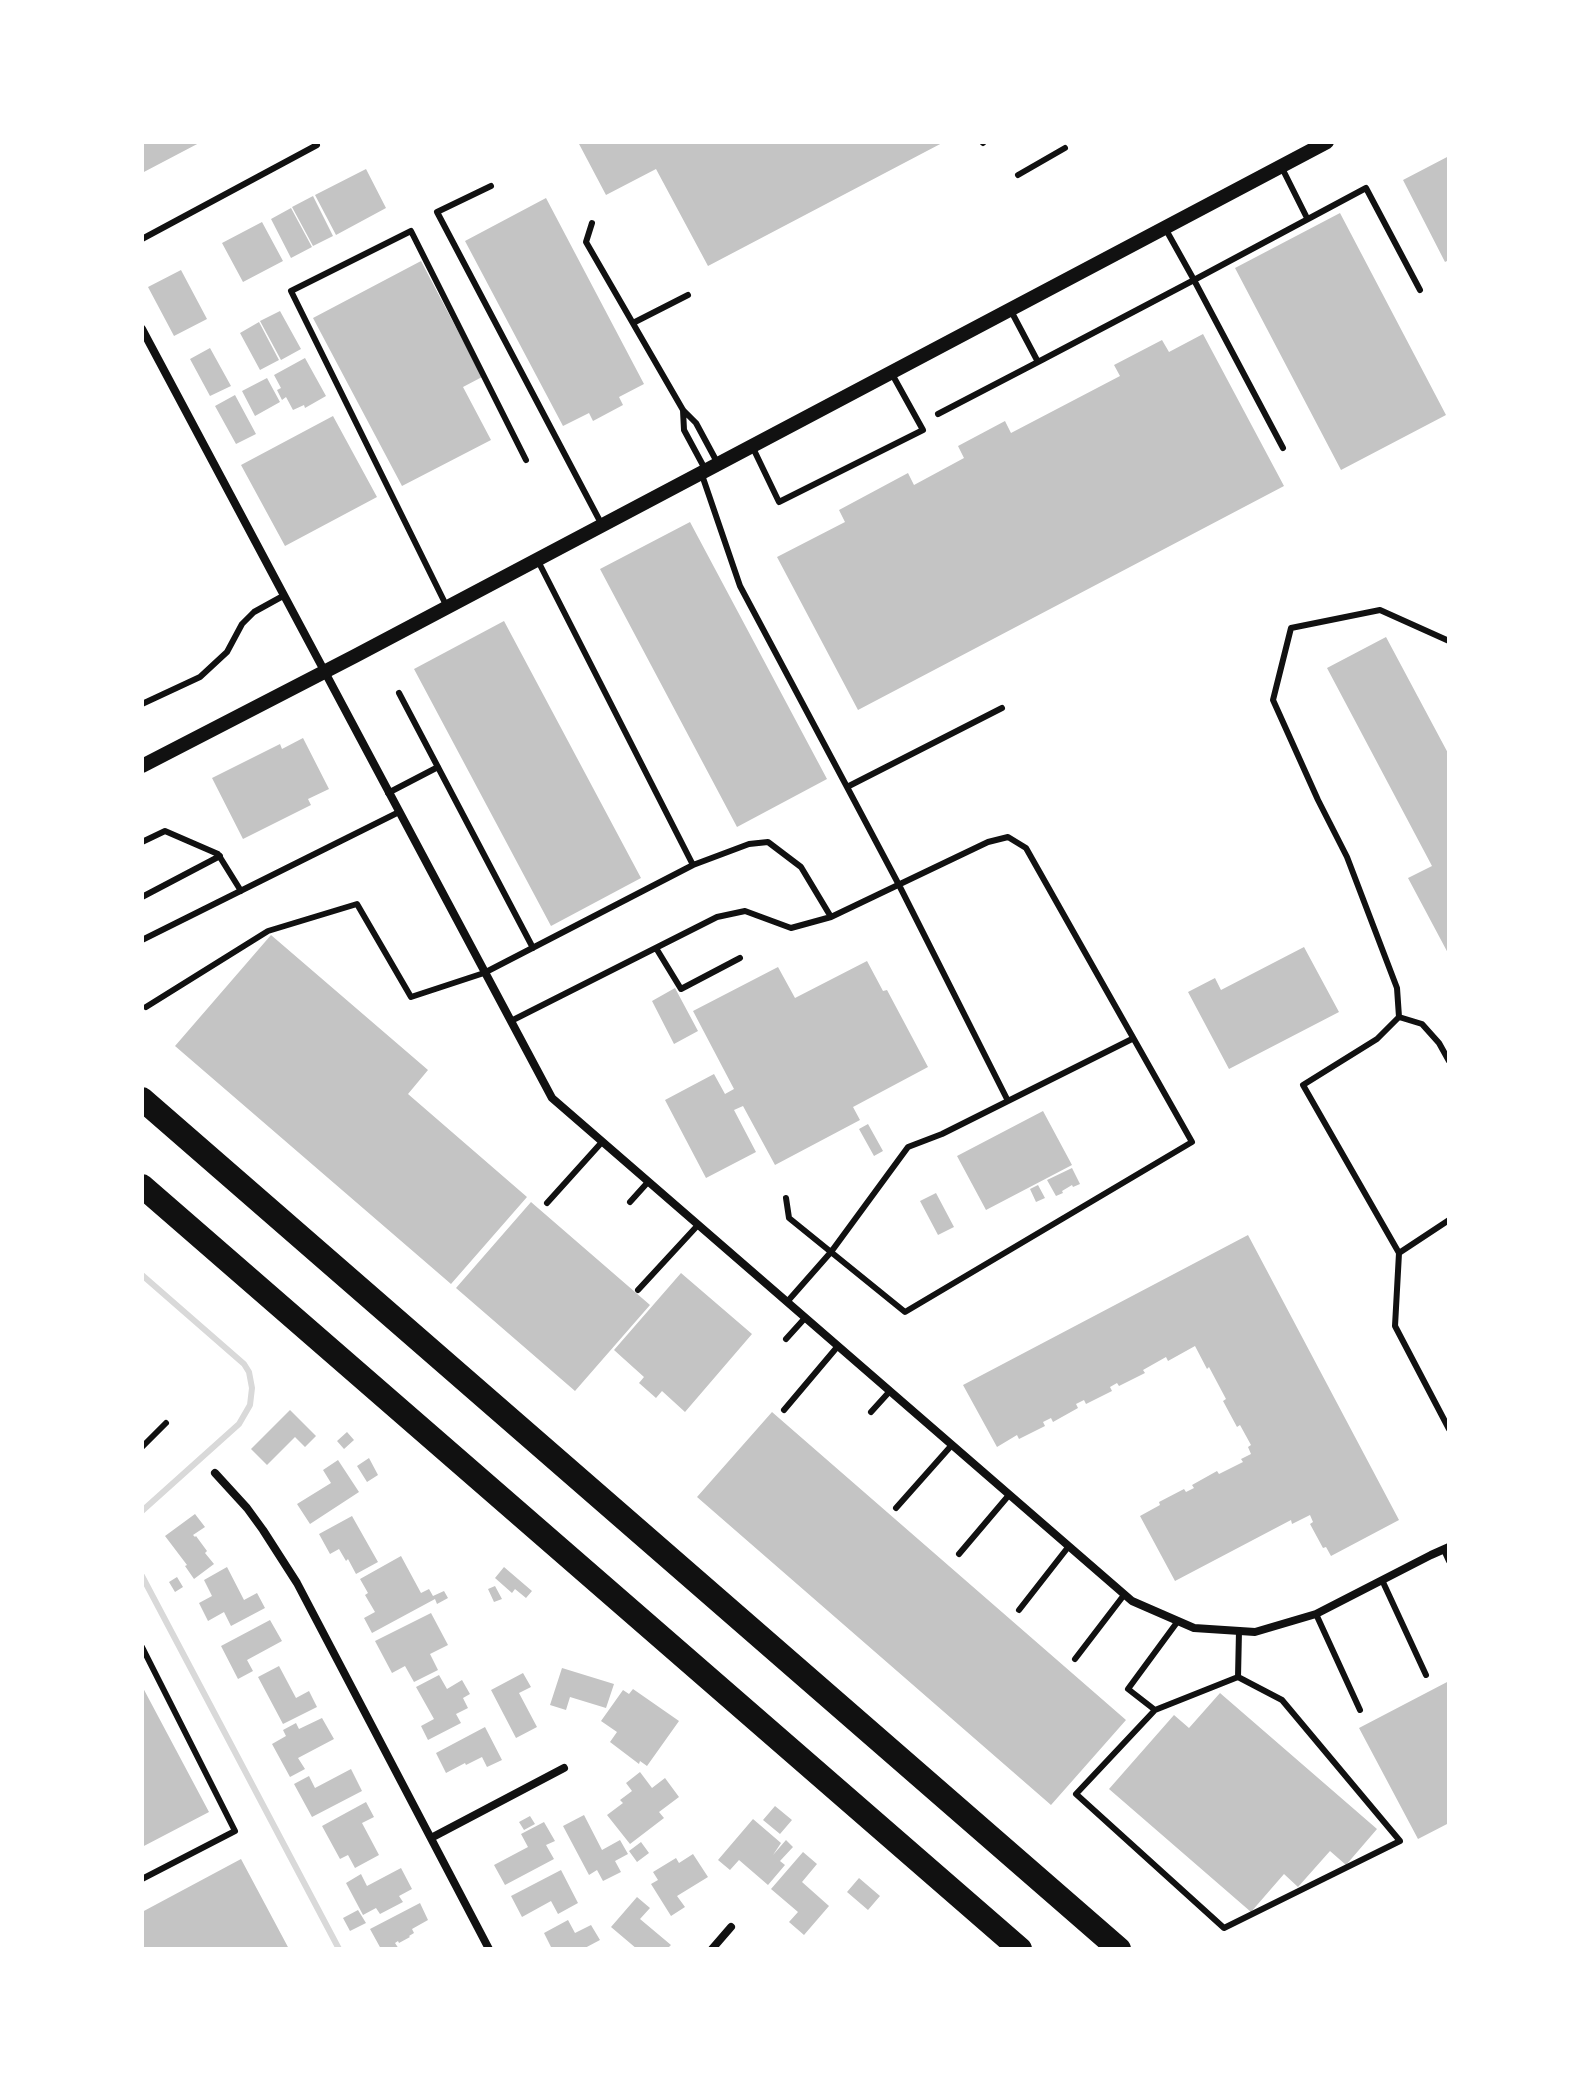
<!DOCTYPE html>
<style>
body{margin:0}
#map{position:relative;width:1591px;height:2091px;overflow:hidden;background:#fff;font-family:Roboto,sans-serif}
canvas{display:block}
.frame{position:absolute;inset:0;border:144px solid #fff;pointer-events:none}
</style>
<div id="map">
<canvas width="1591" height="2091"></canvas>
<div class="frame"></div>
</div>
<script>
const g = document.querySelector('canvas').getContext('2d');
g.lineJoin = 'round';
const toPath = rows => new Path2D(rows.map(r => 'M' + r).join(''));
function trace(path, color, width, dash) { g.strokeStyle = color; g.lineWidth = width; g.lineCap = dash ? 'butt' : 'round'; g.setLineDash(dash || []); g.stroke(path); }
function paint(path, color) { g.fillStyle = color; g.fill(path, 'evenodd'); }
trace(toPath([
 [142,1275,244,1364,249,1372,252,1388,250,1405,239,1424,142,1511],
 [142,1576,339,1949]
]), '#d9d9d9', 6);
paint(toPath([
 [142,142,201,142,142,173],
 [578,142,944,142,708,266,656,169,606,195],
 [1449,156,1449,260,1445,262,1403,180],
 [366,169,386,208,336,235,315,195],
 [313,196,333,236,313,246,292,207],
 [546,198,644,384,619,397,623,405,593,421,589,413,563,426,465,241],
 [291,208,312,247,291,258,271,219],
 [1340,213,1446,415,1341,470,1235,268],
 [262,222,283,261,243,282,222,243],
 [421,261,482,377,463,387,491,440,402,486,313,318],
 [181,270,207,319,174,336,148,287],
 [280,311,301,349,281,360,260,321],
 [259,322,279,360,260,370,240,333],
 [1203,334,1284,486,858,710,777,557,845,522,839,510,908,473,914,485,964,458,958,446,1005,421,1011,433,1120,376,1114,365,1162,340,1169,352],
 [210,348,231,386,210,396,190,359],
 [305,358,326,396,305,408,304,405,293,410,286,397,282,400,277,390,281,388,274,375],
 [267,378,280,402,255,416,242,391],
 [235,395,256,434,236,444,215,406],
 [333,416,377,497,285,546,241,465],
 [690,522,827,779,737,827,600,569],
 [504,621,641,878,551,926,414,669],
 [1386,637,1449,755,1449,955,1408,878,1432,866,1327,668],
 [303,738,329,789,308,799,311,805,243,839,212,778,280,744,282,749],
 [271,935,428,1070,408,1094,527,1197,451,1284,175,1046],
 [1304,947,1339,1012,1229,1069,1188,992,1215,978,1221,990],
 [867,961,883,991,887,990,928,1067,853,1107,860,1120,775,1165,743,1106,734,1110,756,1152,706,1178,665,1100,714,1074,725,1094,734,1089,693,1011,778,967,795,998],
 [675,988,698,1031,674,1044,652,1001],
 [1043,1111,1072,1165,986,1210,957,1156],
 [868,1124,883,1151,874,1156,859,1129],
 [1072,1168,1080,1184,1073,1187,1072,1185,1062,1191,1063,1193,1056,1196,1047,1180],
 [1038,1185,1045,1198,1036,1202,1030,1189],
 [936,1193,954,1227,938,1235,920,1201],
 [531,1202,650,1305,575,1391,456,1288],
 [1248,1235,1399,1520,1331,1556,1326,1547,1323,1548,1310,1524,1313,1522,1310,1515,1292,1524,1291,1520,1175,1581,1140,1516,1160,1505,1159,1502,1184,1489,1186,1492,1194,1488,1192,1485,1217,1471,1219,1474,1243,1462,1241,1459,1251,1454,1248,1447,1251,1445,1240,1425,1237,1427,1223,1401,1226,1399,1209,1367,1207,1369,1195,1346,1168,1361,1166,1357,1143,1370,1145,1373,1119,1386,1117,1383,1110,1387,1112,1391,1086,1404,1084,1400,1076,1404,1078,1408,1053,1422,1051,1418,1043,1422,1045,1426,1019,1439,1017,1435,997,1447,963,1385],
 [681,1273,752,1334,685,1412,662,1391,656,1398,639,1383,644,1377,614,1350],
 [290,1410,316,1436,305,1447,295,1437,267,1465,251,1449],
 [772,1412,1126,1720,1051,1805,697,1497],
 [347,1432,354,1440,344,1449,337,1441],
 [369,1458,378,1475,367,1482,357,1466],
 [338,1460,359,1492,310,1524,297,1504,331,1483,323,1470],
 [195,1514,205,1527,193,1535,195,1537,196,1536,207,1551,205,1553,214,1564,194,1579,185,1566,187,1565,165,1536],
 [352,1516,378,1562,356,1574,348,1559,346,1561,339,1549,330,1554,319,1534],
 [401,1556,421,1593,429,1589,433,1596,444,1591,448,1598,437,1604,435,1599,372,1633,364,1618,375,1612,365,1595,368,1593,360,1579],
 [227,1567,244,1600,257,1593,265,1608,231,1626,224,1612,208,1621,199,1603,212,1596,204,1580],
 [504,1567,532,1591,526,1598,515,1589,512,1593,495,1578],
 [177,1577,183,1587,175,1592,169,1582],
 [495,1586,502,1599,494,1602,488,1589],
 [431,1613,448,1645,430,1654,438,1670,414,1682,405,1666,392,1673,375,1641],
 [270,1620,282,1641,247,1660,253,1671,238,1679,221,1646],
 [279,1666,296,1698,309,1691,317,1707,283,1724,258,1677],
 [562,1668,614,1684,606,1708,570,1697,566,1710,550,1705],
 [523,1673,531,1687,519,1693,537,1727,516,1738,491,1690],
 [439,1675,447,1689,462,1680,470,1694,463,1698,468,1708,456,1714,461,1723,428,1740,421,1726,434,1719,416,1687],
 [1449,1681,1449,1823,1418,1839,1359,1728],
 [142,1686,209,1812,142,1847],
 [633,1689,679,1721,647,1766,640,1761,639,1764,610,1742,617,1732,601,1721,623,1690,629,1694],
 [1220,1693,1377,1829,1346,1865,1330,1851,1298,1887,1284,1874,1251,1912,1109,1789,1174,1715,1189,1728],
 [322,1718,334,1739,298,1758,305,1769,290,1777,272,1744,286,1736,283,1730,296,1723,299,1729],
 [485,1727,502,1760,487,1767,482,1757,466,1765,465,1763,446,1773,436,1753],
 [351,1769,362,1791,312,1817,294,1784,309,1776,315,1788],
 [640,1772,652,1788,665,1778,679,1797,659,1812,664,1818,630,1844,607,1815,623,1803,620,1800,632,1791,626,1783],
 [366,1802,374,1817,362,1823,379,1855,355,1868,348,1855,340,1859,322,1826],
 [775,1806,792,1820,780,1834,763,1820],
 [584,1815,602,1850,620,1840,628,1854,615,1861,621,1872,603,1881,597,1870,589,1875,563,1826],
 [530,1816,535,1824,524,1830,519,1822],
 [753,1819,781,1843,773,1855,786,1840,793,1847,780,1861,785,1865,768,1885,739,1860,730,1870,718,1860],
 [544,1822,555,1841,546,1845,554,1859,505,1885,494,1865,528,1847,521,1834],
 [641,1842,649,1853,637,1862,629,1851],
 [803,1852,817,1864,802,1882,829,1906,804,1935,789,1922,798,1912,771,1889],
 [693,1854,708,1877,677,1896,685,1907,671,1916,651,1884,658,1880,653,1872,676,1858,679,1863],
 [241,1859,289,1949,142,1949,142,1912],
 [401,1868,412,1889,399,1896,403,1902,380,1914,376,1908,363,1915,346,1883,361,1874,367,1886],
 [561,1870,578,1903,558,1914,551,1901,522,1917,511,1896],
 [859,1878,880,1896,868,1910,847,1892],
 [637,1897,650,1908,640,1919,671,1945,667,1949,637,1949,611,1927],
 [420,1903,428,1920,412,1929,414,1933,409,1936,410,1937,399,1943,398,1941,395,1943,399,1949,381,1949,370,1929],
 [358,1910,366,1923,350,1931,343,1918],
 [568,1920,575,1933,591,1925,600,1940,583,1949,552,1949,544,1933]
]), '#c4c4c4');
trace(toPath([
 [982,142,983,143],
 [1282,168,1307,218],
 [1018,175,1065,148],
 [491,186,437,212,602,525],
 [592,223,586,242,683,410,696,423,717,462],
 [142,239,317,145],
 [633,323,688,295],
 [1038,362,1194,280,1165,228],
 [683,410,684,430,705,469],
 [938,414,1038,362,1010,309],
 [753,448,779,502,923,430,892,374],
 [1283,448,1194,280,1366,188,1420,290],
 [702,475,740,586,847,787],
 [537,559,693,865],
 [447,607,291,291,411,231,526,460],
 [1449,641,1380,610,1291,628,1273,700,1318,800,1347,857,1397,988,1399,1017,1377,1039,1303,1085,1399,1253,1395,1326,1449,1429],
 [399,693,533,948],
 [142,704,200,677,227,652,242,624,254,612,283,596],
 [1002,708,847,787,899,885,1008,1101],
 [388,793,438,767],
 [142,842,165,831,218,854,241,891],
 [142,897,220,856],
 [142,940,399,812],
 [656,948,681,989,740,958],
 [146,1007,268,931,357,904,411,997,484,973,693,865,749,844,768,842,801,867,831,917],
 [1399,1017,1422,1024,1439,1043,1449,1061],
 [511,1021,717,917,745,911,791,928,831,917,988,842,1008,837,1026,848,1192,1142,905,1312,789,1218,786,1198],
 [630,1202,648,1182],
 [547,1203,602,1142],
 [1399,1253,1449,1220],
 [638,1290,698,1225],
 [787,1302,831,1252,908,1147,942,1134,1132,1039],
 [786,1339,805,1318],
 [784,1410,838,1346],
 [871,1412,890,1391],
 [142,1447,166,1423],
 [896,1508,951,1446],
 [1444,1550,1449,1561],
 [959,1554,1009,1495],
 [1382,1580,1426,1675],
 [1019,1610,1069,1546],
 [1316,1614,1360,1710],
 [1178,1621,1128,1689,1155,1710,1076,1794,1224,1928,1400,1841,1282,1700,1238,1677,1239,1631],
 [142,1647,235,1831,142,1879],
 [1075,1659,1124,1595],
 [1155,1710,1238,1677]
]), '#111', 6);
trace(toPath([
 [142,329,552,1098,1132,1601,1194,1628,1255,1632,1316,1614,1431,1555,1449,1547],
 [215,1473,247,1508,263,1530,297,1583,489,1949],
 [431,1838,564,1768],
 [712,1949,731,1927]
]), '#111', 8);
trace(toPath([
 [142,766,355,656,1327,142]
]), '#111', 14);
trace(toPath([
 [142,1099,1119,1949],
 [142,1186,1020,1949]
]), '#111', 24);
</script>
